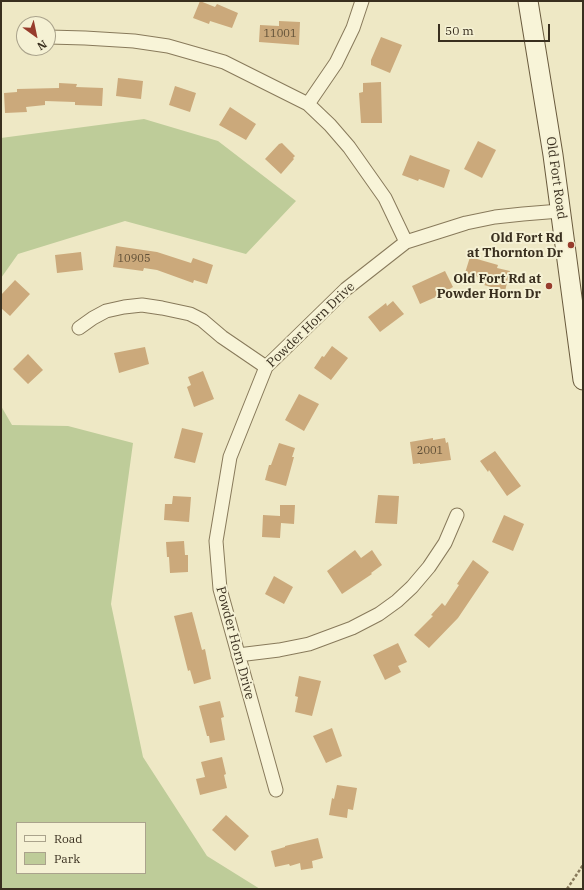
<!DOCTYPE html>
<style>
body{margin:0}
#map{position:relative;width:584px;height:890px;overflow:hidden;background:#eee8c5;font-family:"IBM Plex Serif",serif}
canvas{display:block}
.frame{position:absolute;inset:0;border:2px solid #392f1f;pointer-events:none}
.legend{position:absolute;left:16px;top:822px;width:130px;height:52px;box-sizing:border-box;background:#f5f1d4;border:1px solid #aaa38c;margin:0;padding:5px 7px;list-style:none;font-size:12px;color:#392f1f}
.legend li{display:flex;align-items:center;gap:8px;height:20px}
.legend b{width:20px;border:1px solid #aaa38c}
.north{position:absolute;left:16px;top:16px;width:40px;height:40px;box-sizing:border-box;background:#f5f1d4;border:1px solid #aaa38c;border-radius:50%;rotate:147deg;font-size:11px;font-weight:700;line-height:16px;text-align:center;color:#392f1f}
.north::after{content:'';display:block;margin:auto;width:14px;height:18px;background:#973c2c;clip-path:polygon(50% 0,100% 100%,50% 72%,0 100%)}
.scale{position:absolute;left:438px;top:24px;width:112px;height:18px;box-sizing:border-box;border:2px solid #392f1f;border-top:0;padding-left:5px;font-size:12px;line-height:14px;white-space:nowrap;color:#392f1f;-webkit-text-stroke:3px #f5f1d4;paint-order:stroke}
</style>
<div id="map">
<canvas width="584" height="890"></canvas>
<div class="frame"></div>
<ul class="legend">
<li><b style="height:5px;background:#f8f4d8"></b>Road</li>
<li><b style="height:11px;background:#becc99"></b>Park</li>
</ul>
<div class="north">N</div>
<div class="scale">50 m</div>
</div>
<script>
const g = document.querySelector('canvas').getContext('2d');
g.lineJoin = 'round';
function paint(path, color) { g.fillStyle = color; g.fill(path, 'evenodd'); }
const toPath = rows => new Path2D(rows.map(r => 'M' + r).join(''));
function trace(path, color, width, dash) { g.strokeStyle = color; g.lineWidth = width; g.lineCap = dash ? 'butt' : 'round'; g.setLineDash(dash || []); g.stroke(path); }
function drawText(font, color, halo, rows, align = 'center') {
  g.font = font + ' "IBM Plex Serif",serif'; g.lineWidth = 4; g.setLineDash([]); g.textBaseline = 'middle'; g.strokeStyle = halo; g.fillStyle = color; for (const [text, x, y, turn = 0] of rows) {
    g.save(); g.translate(x, y); g.rotate((+turn || 0) * Math.PI / 180); g.textAlign = isNaN(turn) ? turn : align; if (halo) g.strokeText(text, 0, 0); g.fillText(text, 0, 0); g.restore();
  }
}
paint(toPath([
 [144,119,218,141,296,201,246,254,125,221,18,254,1,278,1,138],
 [1,406,12,425,68,426,133,443,111,604,143,757,207,856,260,889,1,889],
 [17,823,145,823,145,873,17,873]
]), '#becc99');
paint(toPath([
 [200,1,215,7,217,4,238,13,232,28,210,21,209,24,193,18],
 [279,21,300,22,299,45,259,42,260,25,279,26],
 [381,37,402,45,390,73,371,65,371,60],
 [118,78,143,81,141,99,116,96],
 [381,82,382,123,361,123,359,93,363,92,363,83],
 [59,83,77,84,76,87,103,88,102,106,75,105,75,102,45,101,45,105,26,107,27,112,5,113,4,93,17,92,17,89,59,88],
 [175,86,196,93,190,112,169,105],
 [230,107,256,124,246,140,219,125],
 [478,141,496,150,482,178,464,169],
 [282,143,295,156,293,158,294,159,281,174,265,159,279,144],
 [410,155,450,170,444,188,419,179,418,181,402,175],
 [116,246,157,252,191,263,193,258,213,265,207,284,194,280,193,283,157,270,144,268,143,271,113,267],
 [81,252,83,270,57,273,55,255],
 [470,257,498,265,497,268,510,271,505,291,484,285,486,279,465,273],
 [445,271,453,287,446,291,447,292,420,304,412,286],
 [15,280,30,294,10,316,1,308,1,295],
 [393,301,404,314,380,332,368,317,386,303,387,306],
 [332,346,348,358,331,380,314,368,322,356,324,357],
 [145,347,149,364,119,373,114,353],
 [28,354,43,370,28,384,13,369],
 [203,371,214,399,194,407,187,387,191,385,188,377],
 [299,394,319,404,304,431,285,420],
 [182,428,203,433,195,463,174,458],
 [433,438,433,440,445,438,446,443,448,442,451,460,420,464,420,463,413,464,410,442],
 [279,443,295,448,292,457,294,457,286,486,265,480,269,465,271,465],
 [495,451,521,486,507,496,489,470,488,472,480,461],
 [378,495,399,496,397,524,375,523],
 [173,496,191,497,189,522,164,520,165,504,172,504],
 [280,505,295,505,294,524,281,523,280,538,262,537,263,515,280,516],
 [504,515,524,524,513,551,492,542],
 [184,541,185,555,188,555,188,572,170,573,169,557,167,557,166,542],
 [355,550,361,558,372,550,382,565,371,573,372,574,342,594,327,571],
 [473,560,489,572,458,618,429,648,414,635,433,616,431,615,442,603,445,606,459,585,457,584],
 [274,576,293,587,284,604,265,594],
 [192,612,202,650,205,649,211,679,194,684,190,670,188,671,174,616],
 [398,643,407,662,398,666,401,672,385,680,373,655],
 [299,676,321,681,312,716,295,712,298,697,295,696],
 [220,701,224,717,221,718,225,740,210,743,209,736,207,736,199,706],
 [332,728,342,756,326,763,313,736],
 [222,757,226,774,224,775,227,788,200,795,196,779,205,777,201,762],
 [337,785,357,788,353,810,348,809,347,818,329,815,332,798,334,799],
 [226,815,249,836,235,851,212,830],
 [318,838,323,858,312,861,313,868,301,870,300,863,290,866,289,864,275,867,271,851,285,847,285,846]
]), '#cba97b');
const street = toPath([
 [49,37,85,38,134,41,168,46,224,62,308,104,330,125,349,147,385,198,406,242],
 [308,104,336,63,353,28,362,1],
 [79,328,93,318,106,311,124,307,142,305,162,308,190,314,202,320,222,337,266,367],
 [238,655,279,650,309,644,352,628,379,614,397,601,412,587,429,567,445,543,457,515],
 [276,790,220,589,216,541,230,457,266,367,346,289,406,242,466,223,495,217,523,214,560,211]
]);
const secondary = toPath([
 [528,1,553,155,583,380]
]);
trace(street, '#887a5b', 15);
trace(secondary, '#6a5b3e', 21);
trace(toPath([
 [567,889,583,865]
]), '#887a5b', 2.5, [3, 2]);
trace(street, '#f8f4d8', 13);
trace(secondary, '#f8f4d8', 19);
for (const [x, y, r, color] of [
 [571,245,4,"#973c2c"],
 [549,286,4,"#973c2c"]
]) { const dot = new Path2D(); dot.arc(x, y, r, 0, 2 * Math.PI); g.fillStyle = color; g.fill(dot); trace(dot, '#f5f1d4', 1.5); }
drawText('11px', '#5e4e36', null, [
 ["11001",280,34],
 ["10905",134,259],
 ["2001",430,451]
]);
drawText('13px', '#392f1f', '#f5f1d4', [
 ["Old Fort Road",556,178,82],
 ["Powder Horn Drive",311,325,-44],
 ["Powder Horn Drive",235,643,75]
]);
drawText('bold 13px', '#392f1f', '#f5f1d4', [
 ["Old Fort Rd",563,238],
 ["at Thornton Dr",563,253],
 ["Old Fort Rd at",541,279],
 ["Powder Horn Dr",541,294]
], 'right');
</script>
